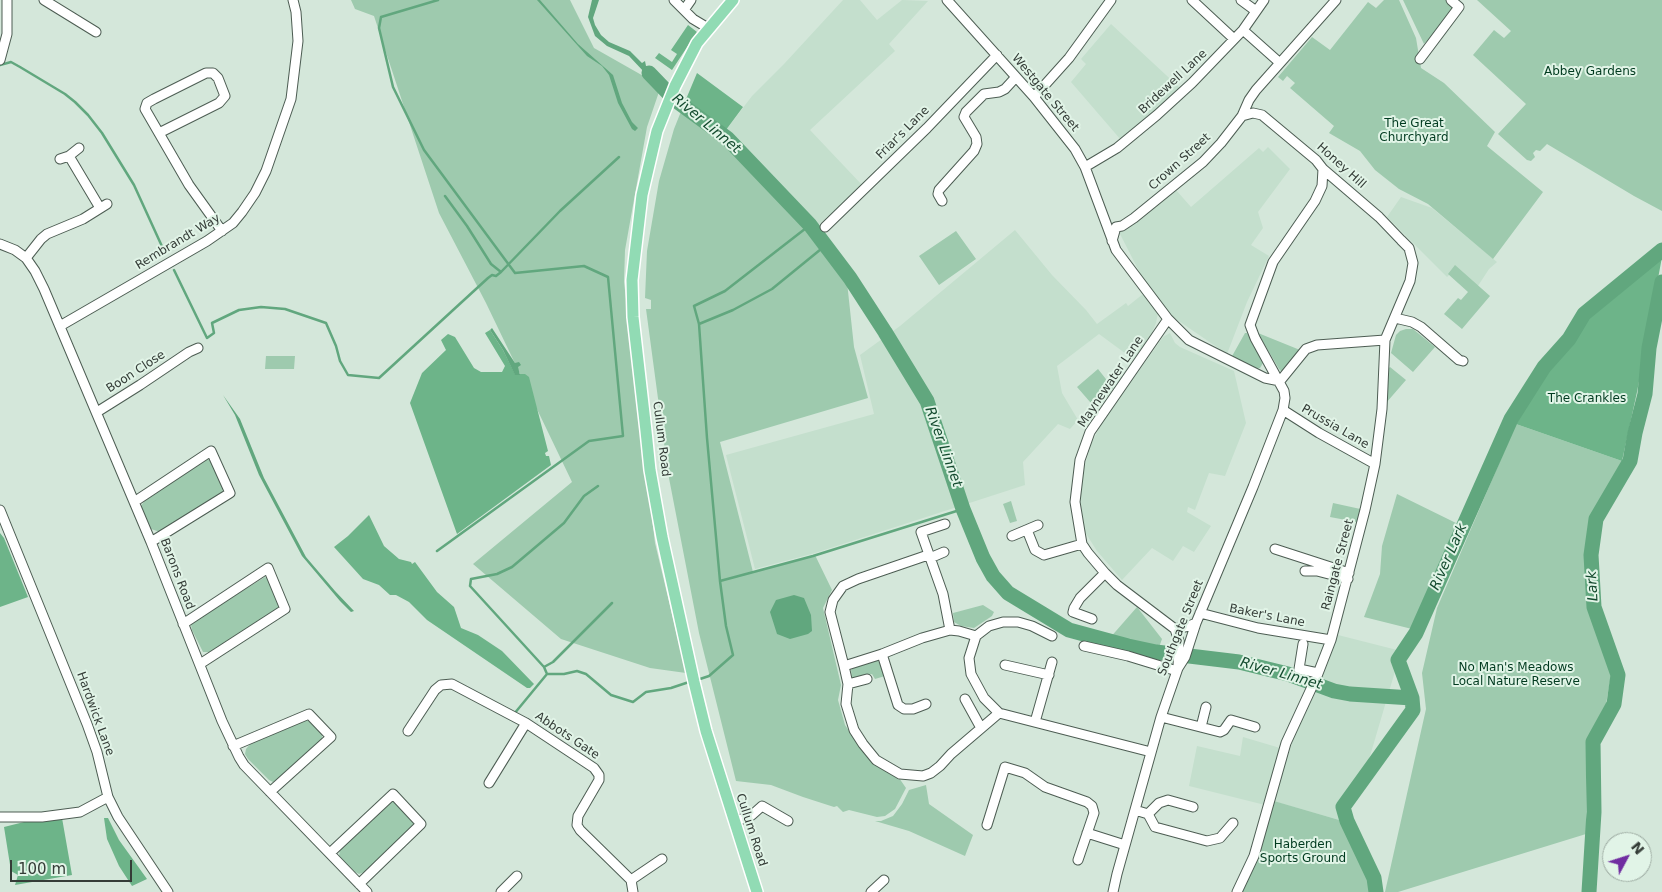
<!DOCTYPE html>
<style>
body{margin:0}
#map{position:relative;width:1662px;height:892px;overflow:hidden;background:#d4e7da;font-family:"DejaVu Sans",sans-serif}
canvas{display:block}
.north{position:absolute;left:1602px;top:832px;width:50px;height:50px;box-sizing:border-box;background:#e1f4e7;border:1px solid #9caaa1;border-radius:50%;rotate:50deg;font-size:14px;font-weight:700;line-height:20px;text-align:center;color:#343c37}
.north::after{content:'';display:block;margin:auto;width:18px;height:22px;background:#702da1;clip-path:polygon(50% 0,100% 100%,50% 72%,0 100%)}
.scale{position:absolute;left:10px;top:860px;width:122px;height:22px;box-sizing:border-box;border:2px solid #343c37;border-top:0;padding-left:6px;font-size:15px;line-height:18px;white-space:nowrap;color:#343c37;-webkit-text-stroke:4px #e1f4e7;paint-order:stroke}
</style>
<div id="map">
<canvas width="1662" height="892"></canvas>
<div class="north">N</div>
<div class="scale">100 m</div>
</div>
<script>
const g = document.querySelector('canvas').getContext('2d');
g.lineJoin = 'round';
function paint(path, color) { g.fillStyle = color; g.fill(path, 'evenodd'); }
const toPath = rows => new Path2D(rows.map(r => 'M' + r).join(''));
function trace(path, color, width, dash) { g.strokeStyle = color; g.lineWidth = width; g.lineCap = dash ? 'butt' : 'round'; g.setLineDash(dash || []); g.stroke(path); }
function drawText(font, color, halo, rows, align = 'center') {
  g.font = font + ' "DejaVu Sans",sans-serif'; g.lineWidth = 4; g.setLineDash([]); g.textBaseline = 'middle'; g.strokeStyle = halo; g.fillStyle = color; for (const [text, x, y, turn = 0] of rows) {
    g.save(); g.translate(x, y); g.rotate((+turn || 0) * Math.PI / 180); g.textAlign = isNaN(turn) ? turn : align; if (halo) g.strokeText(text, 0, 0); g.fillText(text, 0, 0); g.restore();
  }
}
paint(toPath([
 [843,0,860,0,877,20,902,0,928,1,889,44,895,51,810,130,863,186,811,231,720,138,752,96,784,64],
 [1111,24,1180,88,1121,140,1071,82,1086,64,1081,59],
 [1268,147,1290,169,1258,212,1263,228,1251,245,1269,256,1247,302,1227,354,1170,315,1142,277,1119,232,1142,216,1176,190,1191,207,1259,148,1263,152],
 [1401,197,1432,208,1497,262,1489,269,1476,289,1456,268,1447,277,1387,217],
 [1015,230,1052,275,1086,310,1097,324,1126,303,1128,306,1143,294,1158,313,1156,323,1151,335,1140,351,1133,359,1099,334,1057,366,1062,393,1078,420,1070,429,1058,424,1023,462,1025,485,815,553,755,569,726,455,874,414,860,355,900,326],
 [1170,333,1175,343,1180,347,1234,371,1246,423,1225,476,1209,473,1195,510,1188,507,1187,512,1211,526,1194,552,1183,546,1173,561,1152,548,1122,580,1097,551,1085,532,1082,523,1080,501,1084,469,1091,444,1102,423,1163,337],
 [1338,635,1401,651,1365,773,1340,805,1341,810,1346,822,1273,801,1294,737,1320,683],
 [1243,737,1280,748,1265,805,1189,786,1197,746,1240,756]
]), '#c4dfcd');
paint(toPath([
 [351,0,570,0,594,48,661,86,647,127,625,250,624,282,655,543,686,673,650,668,561,639,473,564,572,482,486,303,439,213,374,16,355,9],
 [1384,0,1399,0,1416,38,1421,68,1444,83,1495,132,1487,146,1543,192,1493,259,1428,204,1399,189,1375,170,1360,151,1329,133,1334,126,1290,88,1295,83,1287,76,1283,81,1278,77,1312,37,1330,50,1368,2,1376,8],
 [1403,0,1447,0,1453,6,1454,11,1424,44],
 [1477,0,1662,0,1662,211,1634,196,1547,144,1540,151,1536,150,1533,153,1535,157,1531,161,1527,160,1498,134,1526,104,1473,55,1494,30,1504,38,1511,31],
 [684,104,757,173,811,234,847,282,854,347,868,398,720,442,753,572,815,555,832,590,823,608,841,685,838,700,845,725,864,753,897,775,906,788,895,809,885,816,877,817,849,810,843,812,837,806,834,807,803,797,771,785,736,781,699,633,668,473,646,309,651,309,651,300,645,298,647,251,659,181,674,129],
 [956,231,976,259,939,285,919,256],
 [1455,265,1490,296,1462,329,1444,314,1458,298,1461,300,1468,292,1448,274],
 [1406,329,1413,329,1435,347,1413,372,1391,353,1396,335,1400,331],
 [1245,333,1247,333,1262,359,1263,363,1260,368,1255,369,1231,358],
 [1258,333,1300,350,1282,372,1279,369],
 [266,356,295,356,294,369,265,369],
 [1390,367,1406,380,1386,403,1387,370],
 [1098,369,1113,388,1097,410,1077,387],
 [1516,424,1622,461,1620,469,1603,497,1587,533,1590,607,1612,670,1606,704,1586,741,1586,834,1398,892,1385,892,1426,709,1422,673,1437,608],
 [208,459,212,462,222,486,223,490,221,494,160,532,151,529,141,506,147,497,204,460],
 [1397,494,1456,523,1416,630,1364,617,1380,574,1382,546],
 [1011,501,1017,521,1010,523,1003,504],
 [1333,503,1365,510,1362,523,1330,517],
 [265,577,269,579,280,604,279,608,212,652,203,652,192,630,191,625,194,621],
 [983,605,994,612,992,616,974,628,961,626,954,622,953,613],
 [1137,607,1162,639,1158,650,1130,645,1109,639],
 [874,659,880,662,885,676,875,679,872,674,852,679,851,670,855,666],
 [305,720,313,722,322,732,322,740,276,781,273,782,269,780,248,759,245,754,246,749,252,742],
 [926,785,929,804,973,835,965,856,909,831,875,821,881,821,893,816,902,804,909,790],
 [395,800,416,823,367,871,359,874,355,872,339,857,340,848,390,802],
 [1274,801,1346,822,1372,881,1372,892,1240,892,1254,867]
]), '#9ecaae');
paint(toPath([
 [688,25,697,32,672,70,655,58,659,53,672,62,677,54,671,50],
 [697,73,743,107,720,138,684,104],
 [1662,257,1637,392,1622,461,1516,424,1552,364,1571,342,1584,321],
 [490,330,503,350,515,374,525,374,529,377,548,451,545,453,546,456,549,456,551,465,457,534,410,403,422,373,446,350,441,340,448,334,455,337,474,368,481,372,502,372,505,366,485,333],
 [369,515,384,546,399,559,411,562,412,564,415,562,437,592,454,607,461,628,478,635,502,651,534,684,530,688,527,688,427,620,409,602,396,595,390,595,379,585,363,579,334,547,348,536],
 [0,533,4,538,28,597,0,607],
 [62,818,72,875,15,885,18,875,11,871,4,827,28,821],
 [104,818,108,818,119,840,147,879,132,886,119,866,107,839]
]), '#6db489');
paint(toPath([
 [537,0,540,0,578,44,613,75,622,103,632,122,638,128,635,131,632,129,618,103,609,75,602,66,587,56],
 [592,0,599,0,593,18,595,25,601,35,609,42,630,51,642,63,645,61,646,66,664,85,661,90,629,56,607,46,595,36,588,17],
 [492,328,515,363,519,362,521,365,518,367,520,375,515,375,503,350,490,330],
 [223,395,240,419,264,478,306,557,335,591,354,611,351,612,340,601,302,556,259,475,235,415],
 [794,595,804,598,811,615,812,631,808,634,790,639,777,634,770,612,776,600]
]), '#61a77e');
trace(toPath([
 [0,65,11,62,20,67,65,94,75,102,88,115,102,133,134,185,165,253],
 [445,196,467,226,491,264,501,272],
 [174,270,207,338,214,333,212,323,239,310,261,307,285,309,326,323,336,346,340,361,348,375,379,378,488,278,492,275,496,276,501,272,560,211,619,157],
 [699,324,733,310,772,289,826,245],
 [598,486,584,496,564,523,512,567,497,574,471,579,470,586,544,667,547,674,564,674,577,671,586,674,611,695,633,702,646,692,671,688,689,682],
 [437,551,589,441,623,436,608,277,584,266,515,273,424,150,393,87,379,28,381,17,438,0],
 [720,581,813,556,963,509],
 [544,667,553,662,612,603],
 [697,680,709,676,733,655,726,626,720,581,707,438,699,324,694,306,725,291,810,225],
 [514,714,547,674]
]), '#61a77e', 2.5);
trace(toPath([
 [649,73,675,100,727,138,810,225,850,278,885,332,927,401,963,509,983,558,993,576,1008,593,1069,630,1128,646,1156,652,1239,662,1288,674,1334,691,1350,694,1412,698],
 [1376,892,1374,878,1347,821,1343,807,1413,710,1412,698,1398,660,1416,633,1511,419,1544,367,1569,339,1584,314,1662,250],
 [1589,892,1594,812,1593,742,1614,704,1618,675,1594,607,1591,555,1596,519,1630,461,1635,433,1645,394,1649,348,1662,282]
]), '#61a77e', 15);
const minor = toPath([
 [44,0,96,32],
 [674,0,693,19,708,28],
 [947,0,1034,97,1075,149,1085,167,1116,250,1168,319,1189,340,1265,378,1280,381],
 [1192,0,1234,39],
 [1241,0,1256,11],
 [684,10,691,0],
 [1243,30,1280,63],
 [1420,59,1459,7,1451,0],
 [0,60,7,34,7,0],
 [1034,97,1069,58,1111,0],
 [159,133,219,103,225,96,218,78,213,73,206,73,154,99,147,103,145,109,189,185,222,231],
 [69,156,100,208],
 [60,159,69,156,79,148],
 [1085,167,1117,148,1157,115,1192,83,1243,30,1264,0],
 [942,201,938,194,939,190,974,151,977,144,976,137,964,117,966,112,984,94,999,92,1005,89,1016,77],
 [825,227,927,128,997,55],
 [1112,241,1116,227,1122,226,1134,218,1203,162,1221,143,1242,116,1249,100,1256,90,1336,0],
 [0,244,15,250,26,258,35,271,44,289,151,542,222,721,239,757,244,765,367,892],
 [26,258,41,239,47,234,83,219,107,204],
 [1395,318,1412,322,1421,327,1459,360,1463,361],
 [1168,319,1090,432,1080,460,1075,502,1082,544,1088,553,1105,573,1117,585,1175,629,1179,641,1178,667],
 [60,326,207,241,233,223,242,212,255,193,266,171,291,99,298,41,296,12,293,0],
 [1280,381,1306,349,1317,345,1385,340],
 [1283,410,1319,433,1375,464],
 [97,412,140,385,189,352,198,348],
 [134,502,211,451,230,493,151,542],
 [0,510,87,724,97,752,108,797,118,817,168,892],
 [945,524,921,532,943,594,950,630],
 [1027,530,1035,550,1044,555,1082,544],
 [1012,536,1038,525],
 [1275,549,1349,573],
 [928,555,858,579,843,586,833,600,830,612,844,666,848,684,846,704,854,730,863,744,876,760,900,774,923,776,931,773,940,766,951,754,999,713],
 [930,558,944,552],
 [1305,571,1317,571,1348,579],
 [1200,613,1258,628,1331,640],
 [1092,619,1073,612,1074,608,1080,598,1105,573],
 [183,624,268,568,285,609,200,664],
 [1175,629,1189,626,1196,623],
 [1052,636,1032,626,1018,622,1003,622,989,626,976,636,969,658,971,674,984,698,999,713,1151,752],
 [1303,644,1299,669,1318,673],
 [1084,646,1128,656,1177,671],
 [882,654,898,705,904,709,913,709,926,704],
 [1005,665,1049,675],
 [844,666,882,654,922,638,950,630,959,631,976,636],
 [848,684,867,679],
 [965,699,981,728],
 [1161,717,1220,732,1224,730,1231,720,1255,727],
 [1035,722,1052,662],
 [1201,727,1206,707],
 [408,731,435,690,441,685,452,684,526,723,594,768,599,775,599,780,578,816,577,825,580,830,631,880,633,892],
 [233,746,309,714,331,737,270,792],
 [489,783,526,723],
 [1135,810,1148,814,1159,803,1168,800,1193,807],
 [1148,814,1155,827,1207,841,1220,838,1233,823],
 [0,817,42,817,80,812,108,797],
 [734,822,752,815,762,806,788,821],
 [987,825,1005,767,1025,773,1045,787,1087,802,1092,806,1094,813,1078,860],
 [1087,833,1125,845],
 [330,853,393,794,421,824,359,884],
 [631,880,662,859],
 [501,892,517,876],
 [871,892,884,880],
 [1113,892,1117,874,1161,717,1178,668,1185,657,1196,623,1253,487,1283,410,1285,398,1284,391,1255,338,1250,325,1273,262,1315,201,1322,186,1323,169],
 [1237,892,1254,856,1286,743,1317,676,1331,640,1365,510,1375,464,1382,409,1385,340,1410,281,1413,263,1409,248,1401,240,1379,217,1323,169,1316,160,1262,115,1253,113,1242,116]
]);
const major = toPath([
 [733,0,697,43,675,86,657,131,642,195,632,280,633,317,646,431,650,470,662,537,694,682,706,731,757,892]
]);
trace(minor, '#4d5d53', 11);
trace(major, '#fff', 14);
trace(minor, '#fff', 9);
trace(major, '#91dbb4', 11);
drawText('12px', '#003a1f', '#e1f4e7', [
 ["Abbey Gardens",1590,72],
 ["The Great",1414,124],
 ["Churchyard",1414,138],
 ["The Crankles",1587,399],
 ["No Man's Meadows",1516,668],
 ["Local Nature Reserve",1516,682],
 ["Haberden",1303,845],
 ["Sports Ground",1303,859]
]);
drawText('12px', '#343c37', '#e1f4e7', [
 ["Bridewell Lane",1173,82,-43],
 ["Westgate Street",1045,93,50],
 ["Friar's Lane",903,133,-45],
 ["Crown Street",1180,162,-42],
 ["Honey Hill",1341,166,42],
 ["Rembrandt Way",178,242,-31],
 ["Boon Close",136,372,-33],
 ["Maynewater Lane",1111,382,-56],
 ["Prussia Lane",1335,427,30],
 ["Cullum Road",661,439,83],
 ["Raingate Street",1338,565,-75],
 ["Barons Road",177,574,69],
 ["Baker's Lane",1267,616,11],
 ["Southgate Street",1181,628,-68],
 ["Hardwick Lane",95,714,70],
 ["Abbots Gate",567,736,34],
 ["Cullum Road",751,830,72]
]);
drawText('italic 14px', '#134a2e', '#e1f4e7', [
 ["River Linnet",706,124,40],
 ["River Linnet",943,447,70],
 ["River Lark",1449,557,-66],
 ["Lark",1593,586,-93],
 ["River Linnet",1281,674,16]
]);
</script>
